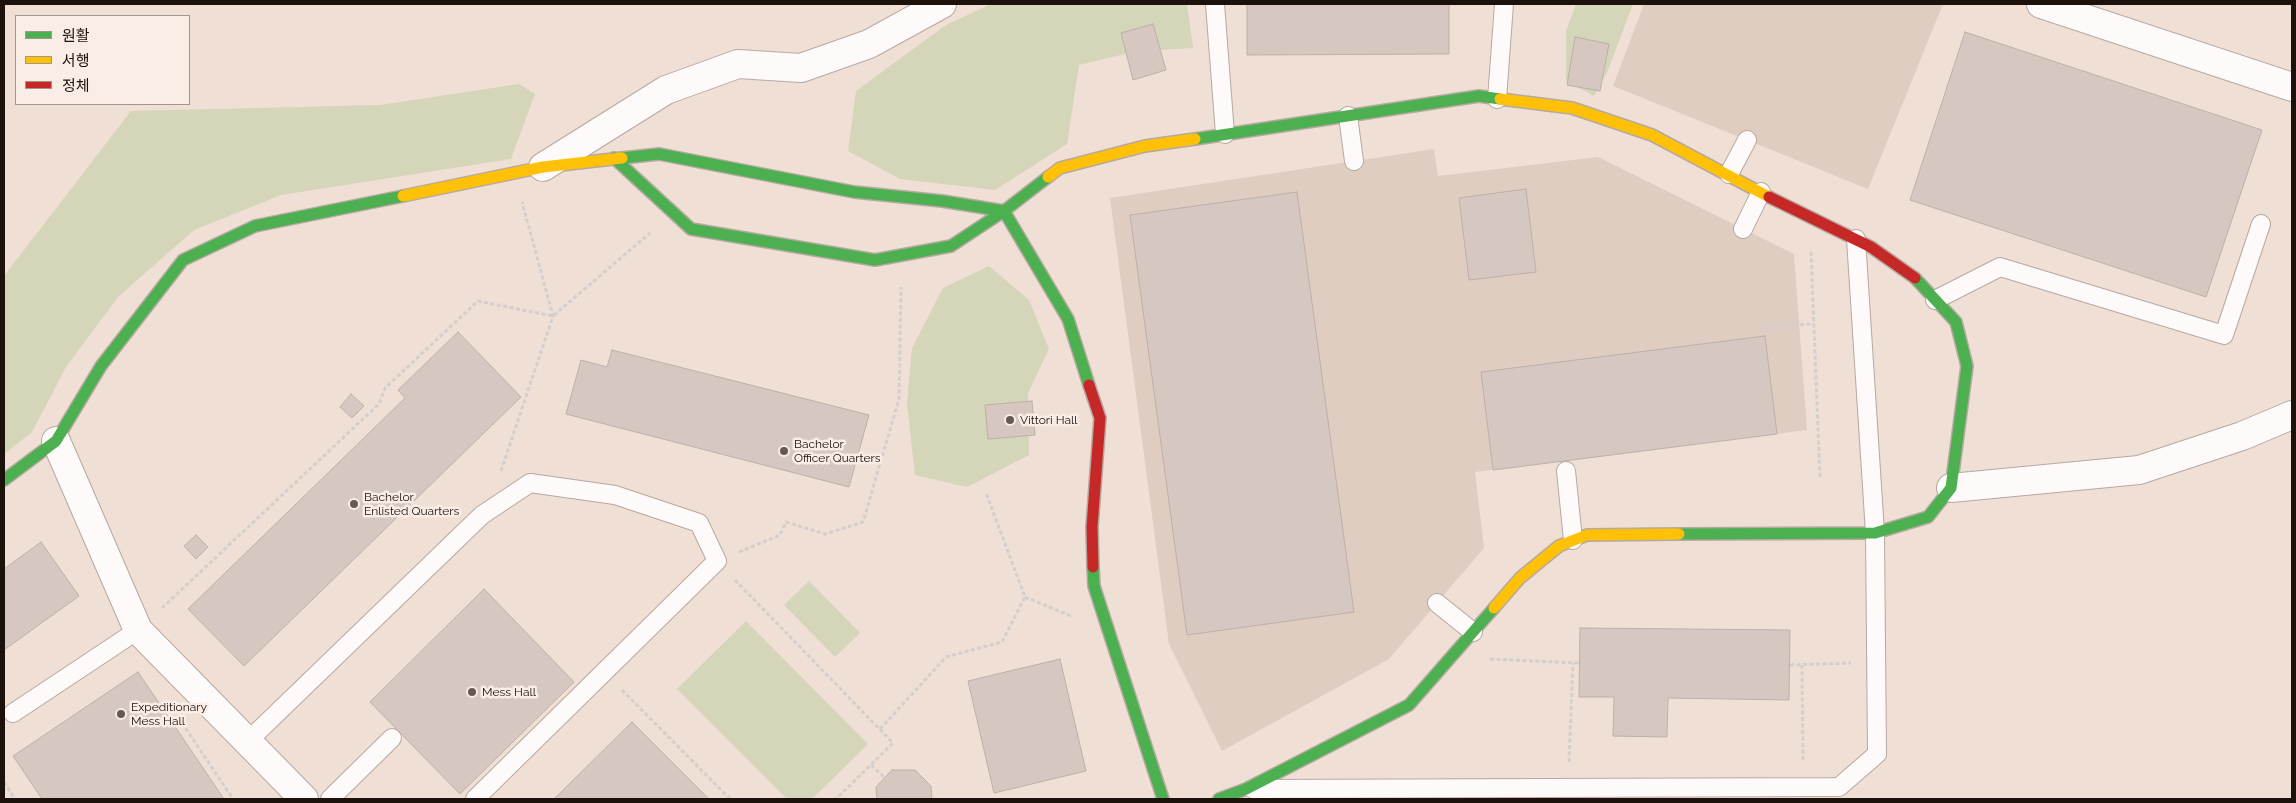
<!DOCTYPE html>
<meta charset="utf-8">
<style>
body{margin:0}
#map{position:relative;width:2296px;height:803px;overflow:hidden;background:#f0dfd5;font-family:Raleway,"Noto Sans KR",sans-serif}
canvas{display:block}
.frame{position:absolute;inset:0;border:5px solid #1c110b;pointer-events:none}
.legend{position:absolute;left:15px;top:15px;width:175px;height:90px;box-sizing:border-box;background:#faede6;border:1px solid #a1958e;margin:0;padding:6px 9px;list-style:none;font-size:15px;color:#1c110b}
.legend li{display:flex;align-items:center;gap:10px;height:25px}
.legend b{width:25px;border:1px solid #a1958e}
</style>
<div id="map">
<canvas width="2296" height="803"></canvas>
<div class="frame"></div>
<ul class="legend">
<li><b style="height:6px;background:#4caf50"></b>원활</li>
<li><b style="height:6px;background:#ffc107"></b>서행</li>
<li><b style="height:6px;background:#c62828"></b>정체</li>
</ul>
</div>
<script>
const g = document.querySelector('canvas').getContext('2d');
g.lineJoin = 'round';
function paint(path, color) { g.fillStyle = color; g.fill(path, 'evenodd'); }
const toPath = rows => new Path2D(rows.map(r => 'M' + r).join(''));
function trace(path, color, width, dash) { g.strokeStyle = color; g.lineWidth = width; g.lineCap = dash ? 'butt' : 'round'; g.setLineDash(dash || []); g.stroke(path); }
function drawText(font, color, halo, rows, align = 'center') {
  g.font = font + ' Raleway,sans-serif'; g.lineWidth = 5; g.setLineDash([]); g.textBaseline = 'middle'; g.strokeStyle = halo; g.fillStyle = color; for (const [text, x, y, turn = 0] of rows) {
    g.save(); g.translate(x, y); g.rotate((+turn || 0) * Math.PI / 180); g.textAlign = isNaN(turn) ? turn : align; if (halo) g.strokeText(text, 0, 0); g.fillText(text, 0, 0); g.restore();
  }
}
paint(toPath([
 [1644,4,1943,4,1868,189,1613,86],
 [1434,149,1438,176,1598,157,1794,254,1807,430,1475,472,1484,548,1389,659,1222,751,1169,644,1110,198]
]), '#e0cdc2');
paint(toPath([
 [991,4,1187,4,1193,48,1137,51,1079,65,1067,144,995,190,900,179,848,151,856,91,946,25],
 [1576,4,1633,4,1608,70,1594,96,1566,81,1566,31],
 [519,84,535,94,511,159,281,195,194,230,118,297,66,367,32,432,4,454,4,276,131,111,380,105],
 [989,266,1029,300,1049,349,1028,393,1029,455,967,487,915,475,907,403,912,348,943,288],
 [809,581,860,633,835,657,784,605],
 [746,621,868,744,812,799,787,799,677,689]
]), '#d4d5b9');
const building = toPath([
 [1247,4,1449,4,1449,54,1247,55,1247,4],
 [1153,24,1166,70,1133,80,1121,33,1153,24],
 [1965,32,2262,130,2206,297,1910,200,1965,32],
 [1575,37,1609,44,1600,91,1567,85,1575,37],
 [1526,189,1536,272,1469,280,1459,198,1526,189],
 [1297,192,1354,612,1187,635,1130,215,1297,192],
 [458,332,521,397,244,666,188,609,405,398,398,390,458,332],
 [1765,336,1777,434,1493,470,1481,372,1765,336],
 [612,350,869,415,849,487,566,414,581,360,607,367,612,350],
 [351,394,364,406,352,418,340,407,351,394],
 [1032,401,1035,435,988,439,985,405,1032,401],
 [196,535,208,547,196,559,184,546,196,535],
 [41,542,79,596,4,650,4,569,41,542],
 [484,589,574,682,460,794,370,702,484,589],
 [1580,628,1790,630,1789,700,1668,698,1667,737,1613,736,1614,697,1579,697,1580,628],
 [1060,659,1086,771,994,793,968,681,1060,659],
 [138,672,224,799,42,799,13,756,138,672],
 [632,722,709,799,554,799,632,722],
 [892,770,915,770,931,786,932,799,877,799,876,787,892,770]
]);
paint(building, '#d6c8c0');
trace(building, '#bdb0a8', 1);
const lane = toPath([
 [1215,4,1225,134],
 [1497,99,1504,4],
 [1348,116,1354,161],
 [1729,174,1747,140],
 [1743,229,1761,192],
 [1935,300,2000,267,2224,335,2261,224],
 [1566,471,1573,540],
 [1437,603,1473,632],
 [13,713,138,630],
 [248,741,482,515,530,483,615,495,699,523,717,561,475,799],
 [1253,789,1839,787,1877,754,1875,533,1856,239],
 [330,799,392,738]
]);
const street = toPath([
 [2041,4,2292,87],
 [543,167,666,90,738,64,801,68,869,44,942,4],
 [56,441,138,630,304,799],
 [1951,488,2139,470,2242,436,2292,415]
]);
const fast = toPath([
 [1195,139,1479,96,1500,99],
 [614,158,691,229,875,260,951,246,1004,211,1048,177],
 [622,158,659,154,854,192,942,201,1004,211,1068,319,1089,385],
 [4,480,56,441,101,366,183,260,255,226,403,196],
 [1679,534,1875,533,1928,517,1951,488,1967,366,1956,322,1915,278],
 [1093,567,1094,586,1163,799],
 [1219,799,1246,789,1409,705,1494,608]
]);
const slow = toPath([
 [1500,99,1572,108,1652,135,1769,197],
 [1048,177,1060,168,1145,146,1195,139],
 [403,196,543,167,622,158],
 [1494,608,1520,578,1559,546,1587,535,1679,534]
]);
const jam = toPath([
 [1769,197,1871,247,1915,278],
 [1089,385,1100,418,1092,527,1093,567]
]);
trace(lane, '#b6a9a1', 20);
trace(street, '#b6a9a1', 30);
trace(fast, '#b6a9a1', 14);
trace(slow, '#b6a9a1', 14);
trace(jam, '#b6a9a1', 14);
trace(toPath([
 [1811,252,1820,479],
 [1761,327,1814,324],
 [501,471,553,316,522,202],
 [739,552,780,535,786,522,825,534,863,522,899,399,901,287],
 [735,580,893,743,836,799],
 [1025,597,1071,616],
 [162,608,379,404,385,388,478,301,553,316,650,233],
 [1490,659,1579,663],
 [1790,665,1851,663],
 [1802,665,1803,762],
 [622,690,730,799],
 [182,723,233,799],
 [880,729,946,657,1002,642,1025,597,986,493],
 [1569,762,1573,663],
 [871,765,885,778],
 [4,782,15,799]
]), '#d4cfcc', 3, [4, 2.5]);
trace(lane, '#fdfaf9', 18);
trace(street, '#fdfaf9', 28);
trace(fast, '#4caf50', 11);
trace(slow, '#ffc107', 11);
trace(jam, '#c62828', 11);
for (const [x, y, r, color] of [
 [1010,420,5,"#665952"],
 [784,451,5,"#665952"],
 [354,504,5,"#665952"],
 [472,692,5,"#665952"],
 [121,714,5,"#665952"]
]) { const dot = new Path2D(); dot.arc(x, y, r, 0, 2 * Math.PI); g.fillStyle = color; g.fill(dot); trace(dot, '#faede6', 2); }
drawText('12px', '#1c110b', '#faede6', [
 ["Vittori Hall",1020,420],
 ["Bachelor",794,444],
 ["Officer Quarters",794,458],
 ["Bachelor",364,497],
 ["Enlisted Quarters",364,511],
 ["Mess Hall",482,692],
 ["Expeditionary",131,707],
 ["Mess Hall",131,721]
], 'left');
</script>
